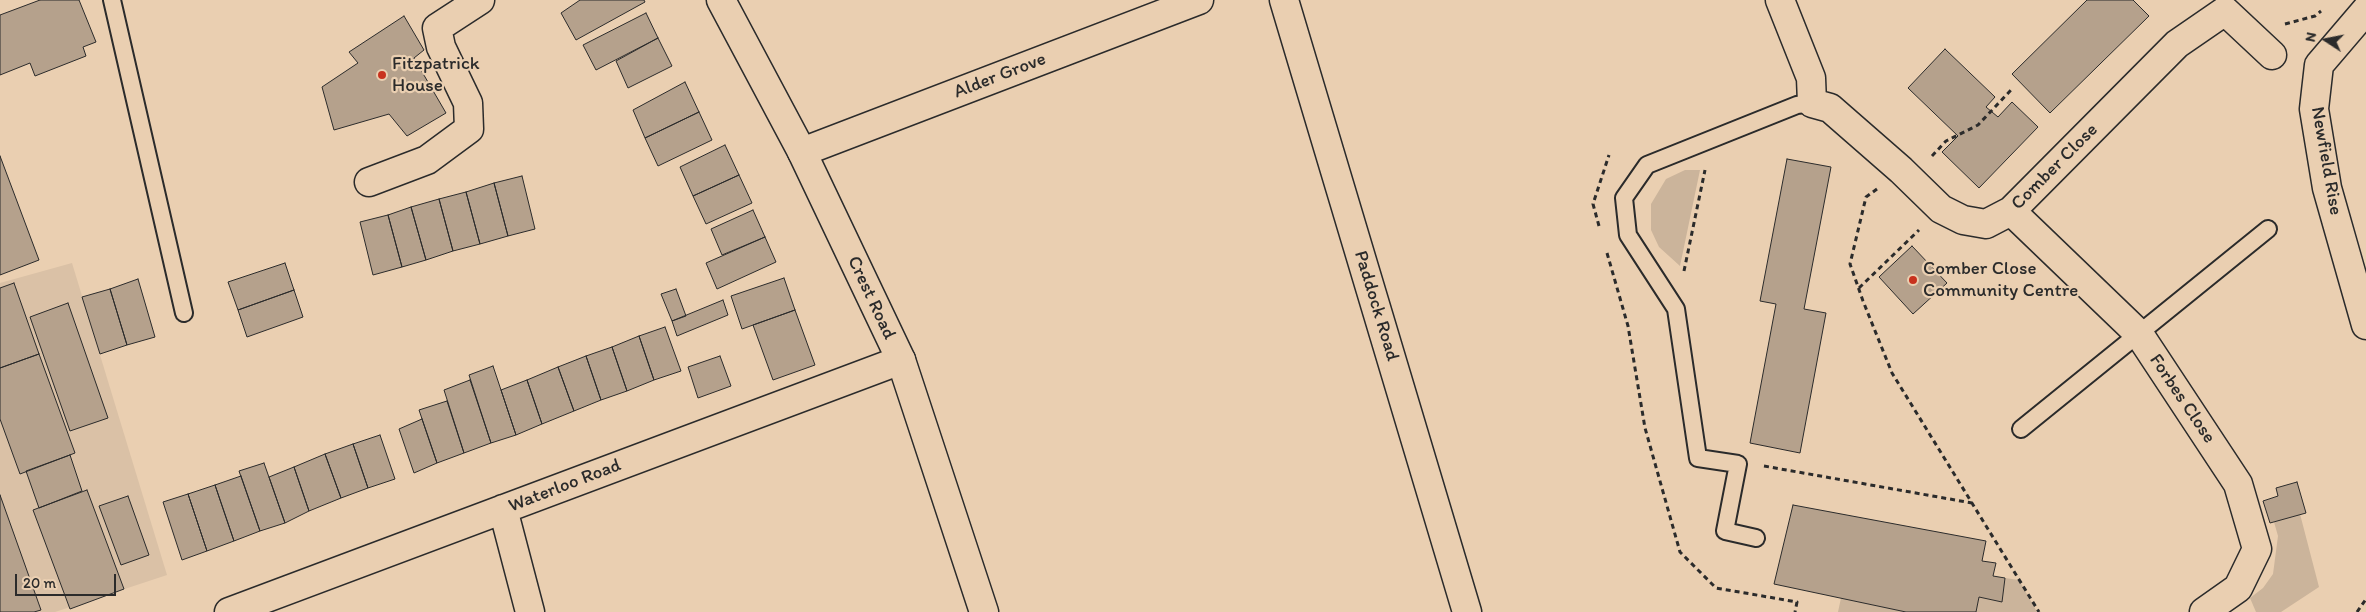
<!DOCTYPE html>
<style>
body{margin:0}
#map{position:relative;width:2366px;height:612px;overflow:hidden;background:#eacfb1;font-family:Itim,sans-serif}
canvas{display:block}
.north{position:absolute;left:2301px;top:15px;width:50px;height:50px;-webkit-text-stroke:4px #eacfb1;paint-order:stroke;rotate:281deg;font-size:14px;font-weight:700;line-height:20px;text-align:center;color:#2b2b2b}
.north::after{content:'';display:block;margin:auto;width:18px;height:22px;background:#2b2b2b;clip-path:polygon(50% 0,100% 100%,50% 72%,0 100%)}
.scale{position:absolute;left:15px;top:574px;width:101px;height:22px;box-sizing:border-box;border:2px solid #2b2b2b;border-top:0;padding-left:6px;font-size:15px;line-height:18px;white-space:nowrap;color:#2b2b2b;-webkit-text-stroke:4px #eacfb1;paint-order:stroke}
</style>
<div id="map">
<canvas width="2366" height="612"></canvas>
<div class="north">N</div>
<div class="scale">20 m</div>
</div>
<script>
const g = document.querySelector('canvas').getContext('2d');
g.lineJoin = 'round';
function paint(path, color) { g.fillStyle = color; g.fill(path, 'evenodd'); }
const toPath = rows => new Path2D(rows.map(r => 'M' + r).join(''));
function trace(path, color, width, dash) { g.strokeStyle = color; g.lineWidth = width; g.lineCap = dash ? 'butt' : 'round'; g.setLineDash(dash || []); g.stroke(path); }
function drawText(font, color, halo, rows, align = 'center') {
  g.font = font + ' Itim,sans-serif'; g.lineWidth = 4.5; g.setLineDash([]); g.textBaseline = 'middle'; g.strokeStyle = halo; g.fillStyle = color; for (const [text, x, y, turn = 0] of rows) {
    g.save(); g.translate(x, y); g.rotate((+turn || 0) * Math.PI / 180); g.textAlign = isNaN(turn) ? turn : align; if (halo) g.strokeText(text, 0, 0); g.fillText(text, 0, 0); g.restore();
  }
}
paint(toPath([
 [72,263,167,575,55,612,0,612,0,283]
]), '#dac1a6');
paint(toPath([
 [1685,170,1700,170,1680,266,1659,247,1651,230,1651,204,1666,179],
 [2300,514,2319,587,2281,612,2256,612,2250,598,2263,588,2273,574,2278,536,2274,522],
 [2005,578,2019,580,2037,612,1976,612,1979,597,2002,602],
 [1841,598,1906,612,1838,612]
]), '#cbb49b');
const building = toPath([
 [40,0,79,0,96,42,83,47,86,56,35,76,30,63,0,75,0,15,40,0],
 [580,0,644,0,645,2,576,40,561,13,580,0],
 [2087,0,2133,0,2149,16,2050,113,2012,74,2087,0],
 [646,13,658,38,596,70,583,45,646,13],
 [404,16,424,50,414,58,446,113,407,136,389,114,334,130,322,87,358,63,349,52,404,16],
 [658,38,672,66,628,88,616,61,658,38],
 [1945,49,1995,97,1986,107,1998,117,2012,102,2038,127,1979,188,1942,152,1958,136,1908,88,1945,49],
 [685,82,699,112,645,138,633,110,685,82],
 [699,112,712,140,658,166,645,138,699,112],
 [725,145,739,175,693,196,680,167,725,145],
 [0,156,39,260,0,275,0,156],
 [1787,159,1831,167,1804,309,1826,313,1800,453,1750,443,1776,304,1760,301,1787,159],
 [739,175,752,203,706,224,693,196,739,175],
 [522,176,535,229,508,236,494,183,522,176],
 [494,183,508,236,480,244,466,192,494,183],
 [466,192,480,244,453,251,439,199,466,192],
 [439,199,453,251,426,260,411,207,439,199],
 [411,207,426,260,402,267,388,215,411,207],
 [753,210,765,237,722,255,711,229,753,210],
 [388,215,402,267,373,275,360,222,388,215],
 [765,237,776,262,717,289,706,263,765,237],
 [1912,246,1947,283,1913,314,1879,277,1912,246],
 [285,263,294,290,238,310,228,282,285,263],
 [784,278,795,310,742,329,731,296,784,278],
 [138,279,155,337,127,345,110,289,138,279],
 [14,283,39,354,0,368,0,288,14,283],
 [110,289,127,345,100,354,82,297,110,289],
 [676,289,686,316,672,321,661,294,676,289],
 [294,290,303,317,247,337,238,310,294,290],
 [723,300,728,315,677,336,672,321,723,300],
 [68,303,108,418,70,431,30,317,68,303],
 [795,310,815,365,773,380,753,325,795,310],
 [665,327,681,371,654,380,639,336,665,327],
 [639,336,654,380,627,391,612,347,639,336],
 [612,347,627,391,601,400,586,356,612,347],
 [39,354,75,453,20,474,0,419,0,368,39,354],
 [586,356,601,400,574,411,558,367,586,356],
 [720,356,731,386,698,398,688,367,720,356],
 [493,366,516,435,491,443,469,375,493,366],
 [558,367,574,411,542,424,527,380,558,367],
 [470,380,491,443,464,453,444,390,470,380],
 [527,380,542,424,516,435,501,390,527,380],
 [447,401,464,453,437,463,419,410,447,401],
 [422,419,437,463,414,473,399,429,422,419],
 [380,435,395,479,368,488,353,444,380,435],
 [353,444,368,488,341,498,325,454,353,444],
 [325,454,341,498,309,511,294,467,325,454],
 [70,455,82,491,39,508,26,471,70,455],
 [264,463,285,523,260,531,239,471,264,463],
 [294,467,309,511,285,523,269,477,294,467],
 [241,476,260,531,234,541,215,485,241,476],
 [2297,482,2306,513,2270,523,2263,501,2278,496,2276,488,2297,482],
 [215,485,234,541,207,551,188,494,215,485],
 [87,490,124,589,70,609,33,510,87,490],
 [188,494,207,551,182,560,163,502,188,494],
 [0,495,41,610,34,612,0,612,0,495],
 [128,496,149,555,121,565,99,506,128,496],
 [1793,505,1986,541,1982,561,1996,563,1993,576,2005,578,2002,602,1979,597,1976,612,1906,612,1774,584,1793,505]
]);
paint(building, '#b5a18c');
trace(building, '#2b2b2b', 1);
const lane = toPath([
 [112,0,184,313],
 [2021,429,2268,229],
 [1756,538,1725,531,1738,464,1698,458,1676,309,1628,235,1624,198,1647,165,1797,105,1812,103]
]);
const street = toPath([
 [1284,0,1467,612],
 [1780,0,1811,78,1812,103,1830,108,1901,170,1941,209,1963,220,1986,224,2011,211,2177,44,2225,11,2272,55],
 [2366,10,2319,65,2314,109,2327,188,2366,325],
 [802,152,1199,0],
 [369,182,427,160,469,129,468,103,441,47,437,28,480,0],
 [2011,211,2139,334,2238,484,2257,549,2238,588,2204,612],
 [503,509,530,612],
 [229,612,901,360]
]);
const secondary = toPath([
 [721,0,802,152,901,360,984,612]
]);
trace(lane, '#2b2b2b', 20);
trace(street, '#2b2b2b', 31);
trace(secondary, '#2b2b2b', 31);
trace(toPath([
 [2285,24,2315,16,2321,11],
 [1932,156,1946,141,1978,125,2011,90],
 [1877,189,1866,197,1850,264,1863,301,1892,373,2039,612],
 [1599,226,1593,204,1609,155],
 [1607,253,1628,326,1645,428,1680,552,1716,588,1797,602,1795,612],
 [1684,271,1705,170],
 [1859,288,1919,230],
 [1764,466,1972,503],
 [2357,612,2366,599]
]), '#2b2b2b', 3, [5, 4]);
trace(lane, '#eacfb1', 16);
trace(street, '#eacfb1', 28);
trace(secondary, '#eacfb1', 28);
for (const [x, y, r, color] of [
 [382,75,5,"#c8321e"],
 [1913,280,5,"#c8321e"]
]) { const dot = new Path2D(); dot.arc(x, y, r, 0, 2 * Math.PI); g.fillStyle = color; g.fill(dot); trace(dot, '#eacfb1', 2); }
drawText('19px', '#2b2b2b', '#eacfb1', [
 ["Fitzpatrick",392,64],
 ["House",392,86],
 ["Comber Close",1923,269],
 ["Community Centre",1923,291]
], 'left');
drawText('19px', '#2b2b2b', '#eacfb1', [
 ["Alder Grove",1000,76,-21],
 ["Newfield Rise",2326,161,80],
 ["Comber Close",2055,167,-45],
 ["Crest Road",871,298,65],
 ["Paddock Road",1376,306,73],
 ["Forbes Close",2182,399,56],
 ["Waterloo Road",565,486,-21]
]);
</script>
